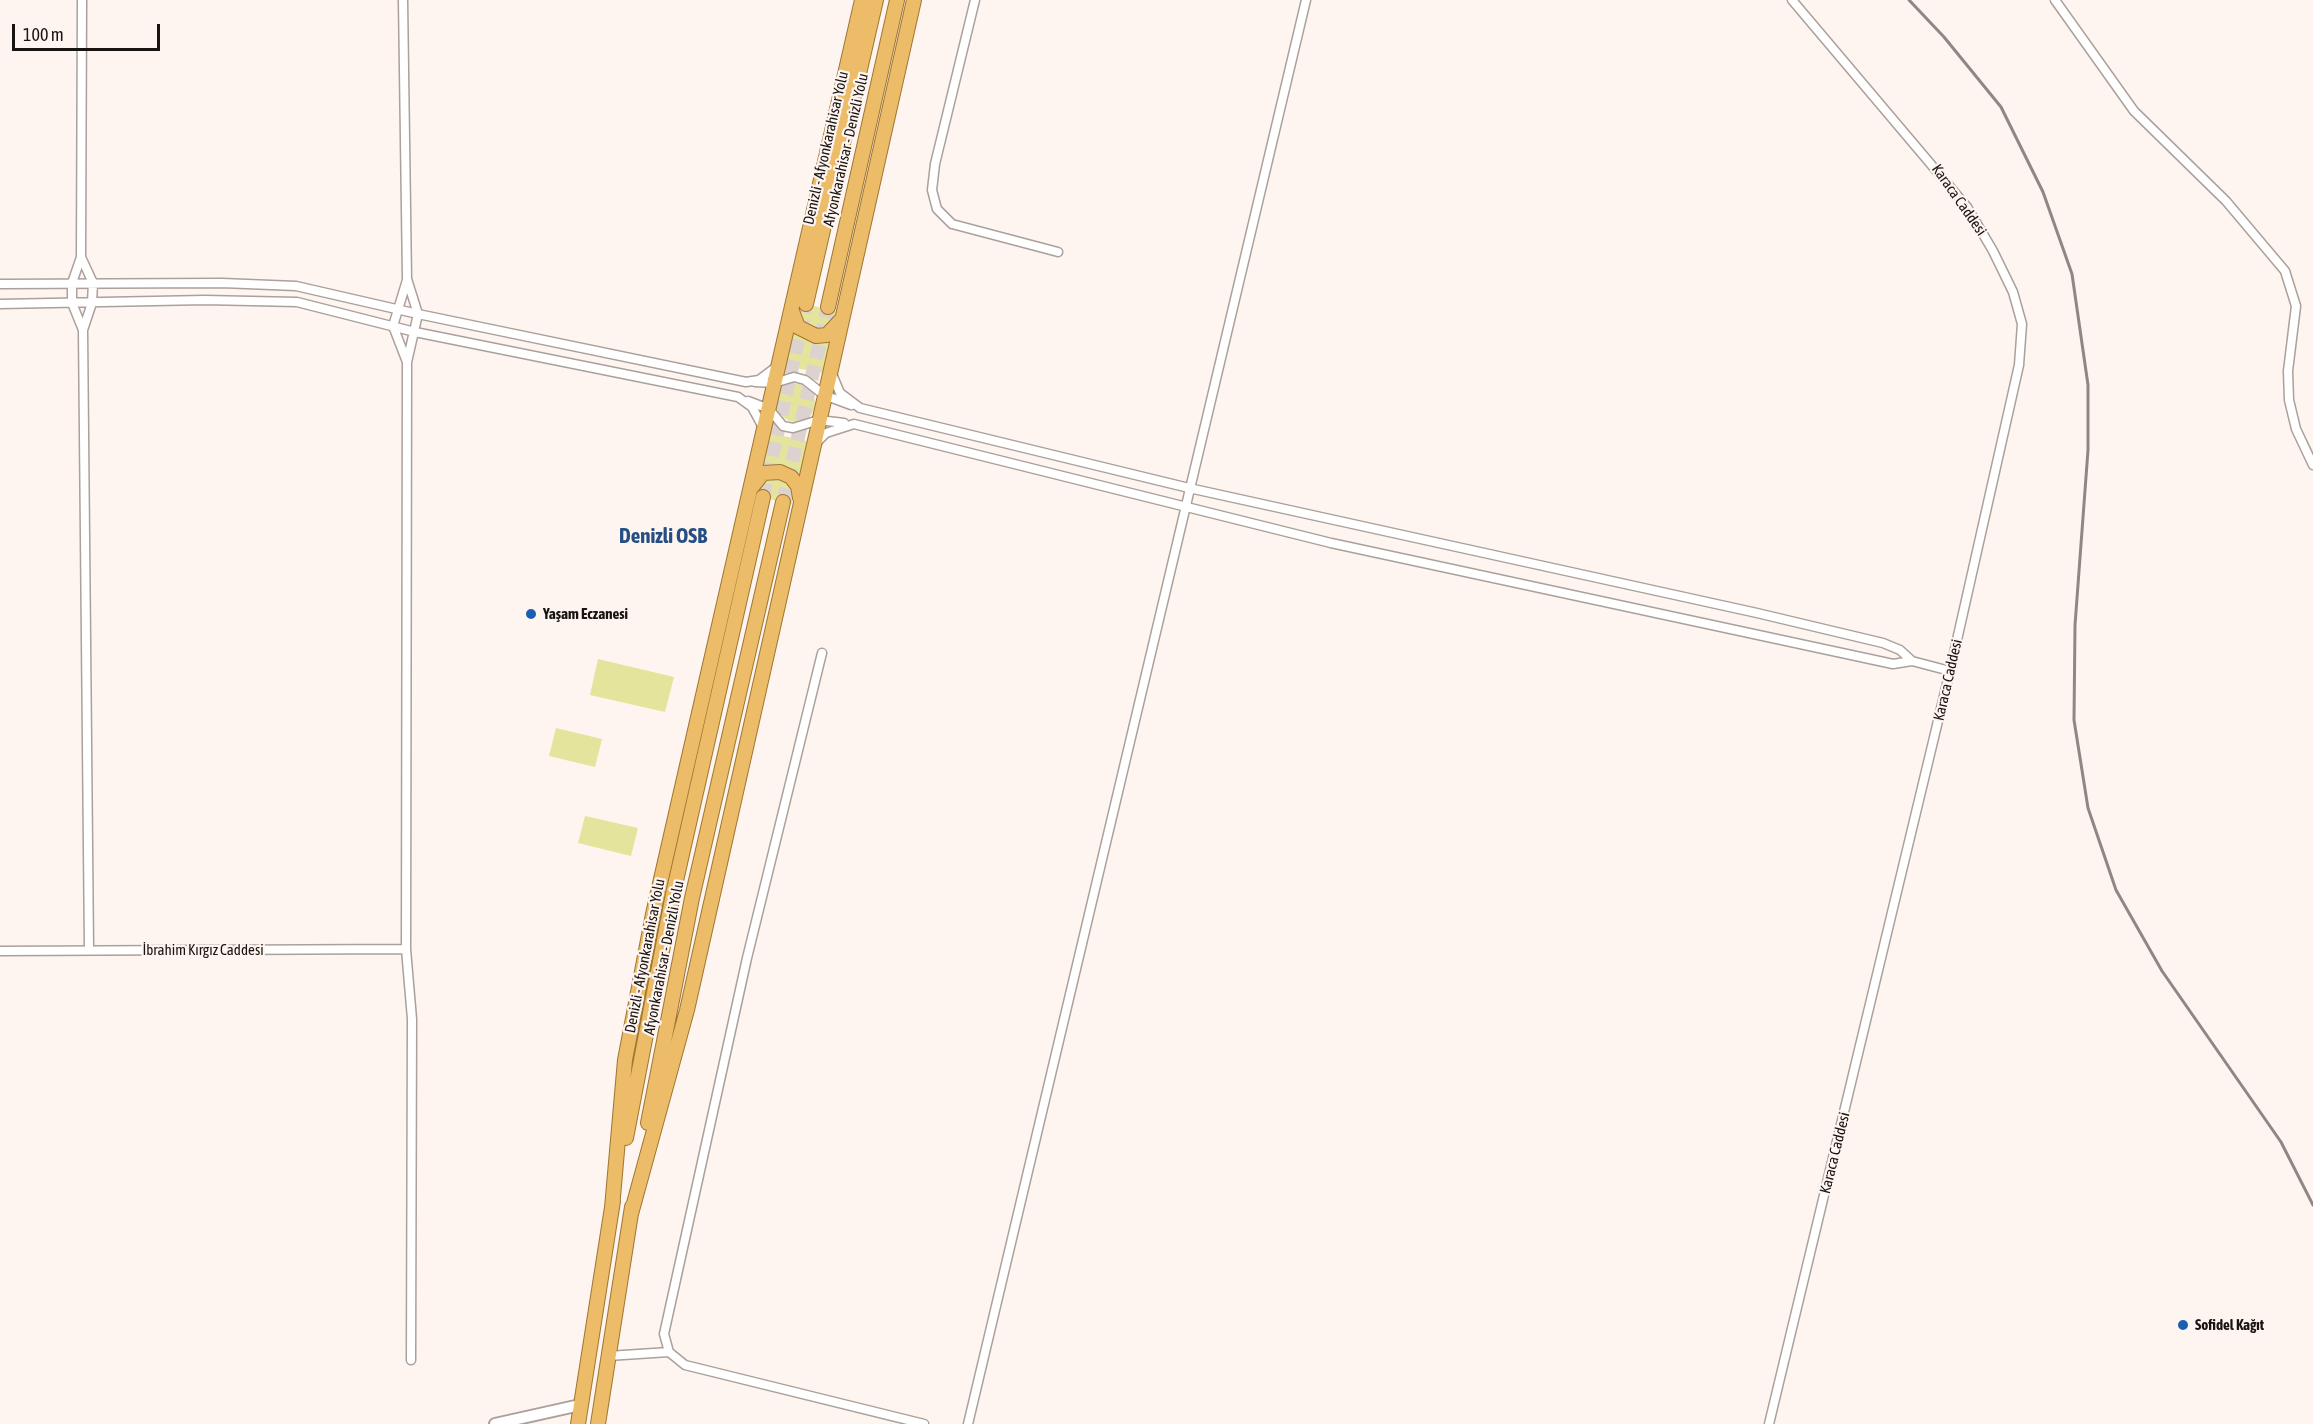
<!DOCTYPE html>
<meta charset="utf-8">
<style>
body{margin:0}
#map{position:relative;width:2313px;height:1424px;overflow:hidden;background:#fef4f0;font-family:"Asap Condensed",sans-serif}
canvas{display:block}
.scale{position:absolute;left:12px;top:24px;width:148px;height:27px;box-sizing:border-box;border:3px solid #181412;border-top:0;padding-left:8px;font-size:18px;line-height:21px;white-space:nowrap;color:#181412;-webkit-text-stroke:4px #fef4f0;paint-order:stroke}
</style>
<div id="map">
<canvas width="2313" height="1424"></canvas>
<div class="scale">100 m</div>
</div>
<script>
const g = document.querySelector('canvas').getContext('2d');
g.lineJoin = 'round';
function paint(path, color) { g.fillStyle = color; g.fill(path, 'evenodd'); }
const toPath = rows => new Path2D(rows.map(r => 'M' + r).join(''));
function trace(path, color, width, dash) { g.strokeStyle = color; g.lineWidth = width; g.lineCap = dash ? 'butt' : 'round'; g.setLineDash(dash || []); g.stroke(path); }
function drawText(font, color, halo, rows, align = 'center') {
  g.font = font + ' "Asap Condensed",sans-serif'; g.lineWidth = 4.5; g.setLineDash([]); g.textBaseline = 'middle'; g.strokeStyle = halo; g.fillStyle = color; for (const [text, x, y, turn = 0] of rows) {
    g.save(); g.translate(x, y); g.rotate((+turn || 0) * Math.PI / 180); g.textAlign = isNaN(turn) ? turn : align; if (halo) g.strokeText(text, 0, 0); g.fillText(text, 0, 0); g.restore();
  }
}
paint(toPath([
 [799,302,837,312,836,320,825,330,817,331,804,325,798,311],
 [793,332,810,341,831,339,823,373,785,366],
 '777 403a19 19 0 1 1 38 0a19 19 0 1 1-38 0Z',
 [769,433,807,441,800,478,761,469],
 [779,477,789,482,793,490,792,504,756,496,759,486,768,478],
 [598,659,674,677,665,712,590,695],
 [556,728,602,739,595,767,549,756],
 [585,816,638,828,631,856,578,843]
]), '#e5e49d');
trace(toPath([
 [763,497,806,304],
 [783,502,828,307]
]), '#dcd2cf', 14, [14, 7]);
const minor = toPath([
 [82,0,81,257,72,283,72,303,83,330],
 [403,0,407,279,418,314,407,362,406,949,412,1019,411,1360],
 [975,0,935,164,932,190,937,209,952,224,1058,252],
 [2055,0,2134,111,2226,201,2285,271,2296,306,2288,371,2289,400,2296,429,2313,465],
 [81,257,93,283,92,303,83,330,89,950],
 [407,280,393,326,407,362],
 [0,284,222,283,296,286,418,314,746,382,759,380,779,365],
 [0,304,205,300,297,302,415,332,738,397,752,407,764,429],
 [832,374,840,393,860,408,1189,488,1757,613,1883,643,1900,650,1912,661],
 [755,382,774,383,794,377,805,380,824,395,851,405],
 [748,401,769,409,783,426,793,428,819,420,844,423],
 [815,444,826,433,854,424,1331,543,1893,664,1912,661,1950,671],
 [822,653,747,958,664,1334,669,1352,685,1365,924,1424],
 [0,951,406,949],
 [608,1356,669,1352],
 [968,1424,1306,0],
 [1769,1424,1950,671,2019,365,2022,324,2013,292,1993,251,1967,207,1792,0]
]);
const tertiary = toPath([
 [495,1424,580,1405]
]);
const trunk = toPath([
 [806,304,876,0],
 [828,307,897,0],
 [792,311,798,327,816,336,827,335,840,321],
 [752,487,763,473,780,472,791,477,798,486,800,498],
 [648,1123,692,898,783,502],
 [626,1138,673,894,763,497],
 [612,1208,625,1060,653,914,862,0],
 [631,1214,687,1010,914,0],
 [578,1424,613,1201],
 [598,1424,632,1207]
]);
trace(minor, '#aba09b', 11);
trace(tertiary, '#aba09b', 14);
trace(trunk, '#9f7632', 16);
trace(minor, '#fff', 8);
trace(tertiary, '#fff', 10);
trace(trunk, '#ecbc68', 14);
trace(toPath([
 [1909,0,1944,37,2001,107,2043,192,2072,274,2088,385,2088,450,2075,625,2074,720,2088,808,2116,890,2162,971,2281,1142,2313,1205]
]), '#8f8784', 3);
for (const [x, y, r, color] of [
 [531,614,6,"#1b60b0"],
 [2183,1325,6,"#1b60b0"]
]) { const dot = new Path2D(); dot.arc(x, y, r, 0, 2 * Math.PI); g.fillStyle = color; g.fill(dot); trace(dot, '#fef4f0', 2); }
drawText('15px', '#181412', '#fef4f0', [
 ["Denizli - Afyonkarahisar Yolu",826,148,-77],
 ["Afyonkarahisar - Denizli Yolu",846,150,-77],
 ["Karaca Caddesi",1959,200,55],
 ["Karaca Caddesi",1948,680,-77],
 ["İbrahim Kırgız Caddesi",203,950],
 ["Denizli - Afyonkarahisar Yolu",645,956,-79],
 ["Afyonkarahisar - Denizli Yolu",664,958,-79],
 ["Karaca Caddesi",1835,1153,-76]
]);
drawText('bold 15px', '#181412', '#fef4f0', [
 ["Yaşam Eczanesi",543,614],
 ["Sofidel Kağıt",2195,1325]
], 'left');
drawText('bold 21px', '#254f84', '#fef4f0', [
 ["Denizli OSB",663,536]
]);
</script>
